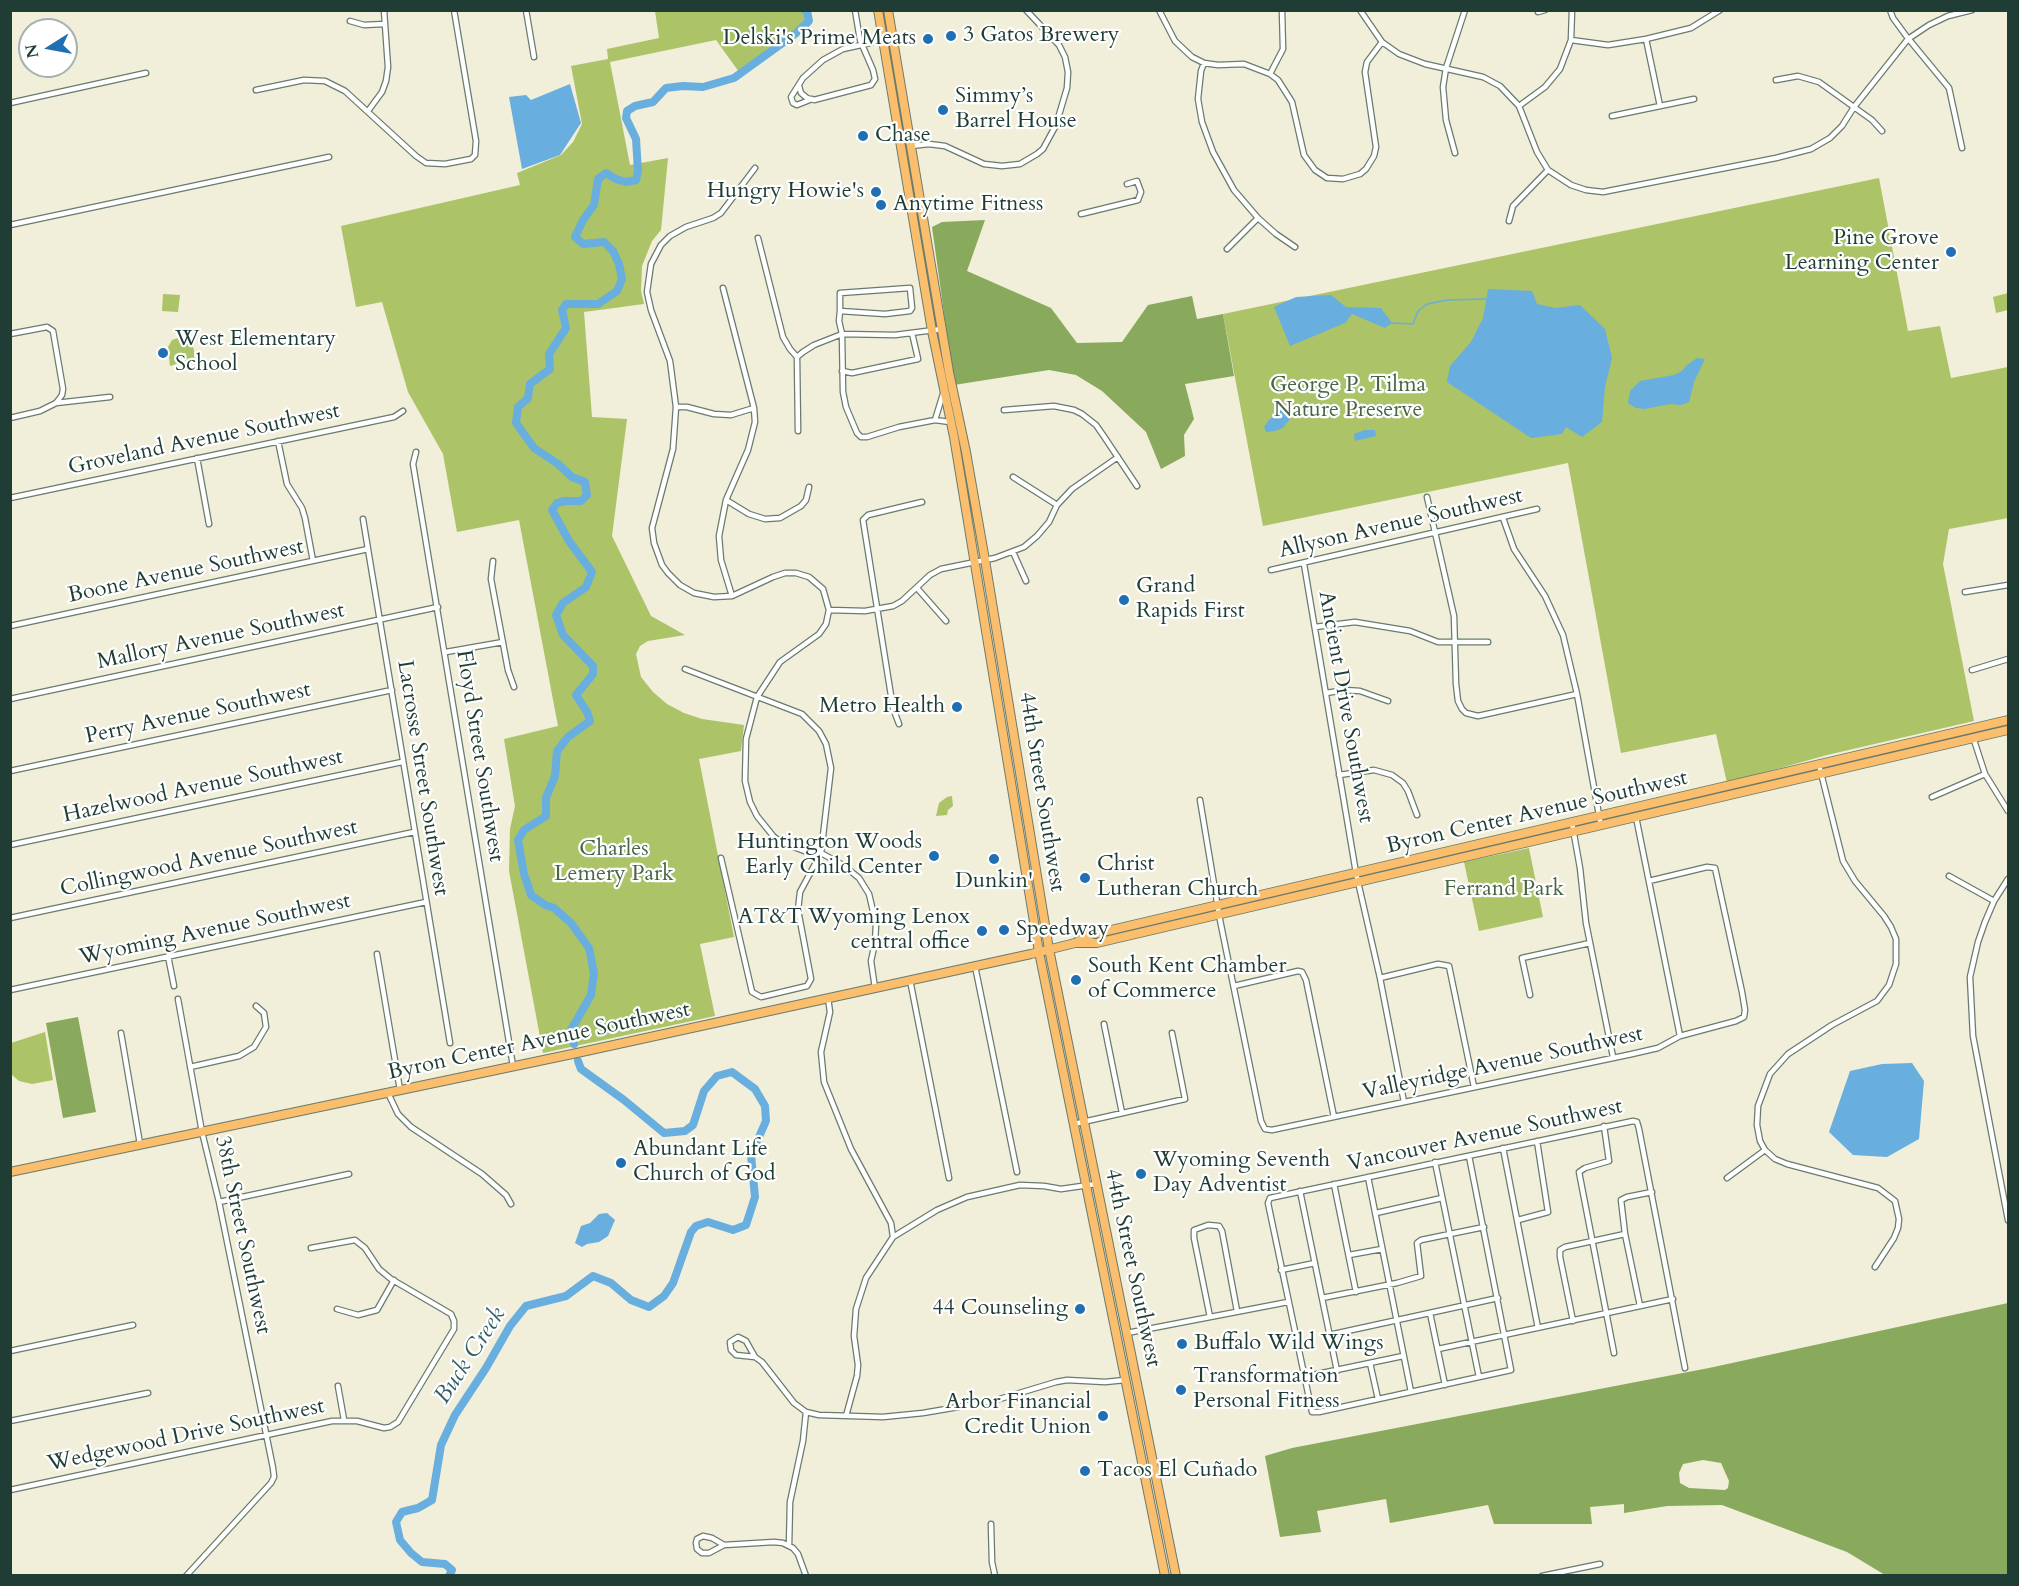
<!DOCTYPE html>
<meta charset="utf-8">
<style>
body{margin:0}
#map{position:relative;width:2019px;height:1586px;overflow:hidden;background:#f1eed9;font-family:Cardo,serif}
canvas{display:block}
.frame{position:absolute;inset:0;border:12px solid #1f3d34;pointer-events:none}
.north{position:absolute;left:18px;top:18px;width:60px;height:60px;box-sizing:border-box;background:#fff;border:2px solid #a5b1ae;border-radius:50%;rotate:259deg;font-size:16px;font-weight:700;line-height:24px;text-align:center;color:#1f3d34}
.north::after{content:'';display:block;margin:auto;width:21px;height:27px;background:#1f6fb2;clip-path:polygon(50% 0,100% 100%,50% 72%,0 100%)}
</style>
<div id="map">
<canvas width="2019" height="1586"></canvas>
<div class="frame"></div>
<div class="north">N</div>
</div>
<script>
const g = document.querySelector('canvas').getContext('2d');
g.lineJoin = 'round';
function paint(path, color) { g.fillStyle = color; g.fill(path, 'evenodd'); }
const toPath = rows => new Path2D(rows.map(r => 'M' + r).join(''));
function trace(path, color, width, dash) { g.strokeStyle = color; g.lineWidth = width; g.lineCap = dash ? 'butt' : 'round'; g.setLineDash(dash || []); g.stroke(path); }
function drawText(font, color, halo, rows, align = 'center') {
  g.font = font + ' Cardo,serif'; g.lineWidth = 4.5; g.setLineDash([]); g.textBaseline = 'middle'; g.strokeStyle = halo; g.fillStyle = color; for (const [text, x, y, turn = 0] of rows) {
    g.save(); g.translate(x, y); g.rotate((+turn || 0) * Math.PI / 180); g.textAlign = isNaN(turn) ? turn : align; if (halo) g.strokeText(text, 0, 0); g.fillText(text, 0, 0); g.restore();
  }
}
paint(toPath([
 [655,11,811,11,806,21,791,36,739,72,716,40,610,62,630,165,668,158,661,230,652,241,642,266,641,291,644,304,584,312,592,417,627,419,612,536,651,616,685,635,648,641,640,646,636,654,641,677,653,692,667,704,684,713,702,719,744,725,741,751,699,759,734,937,700,944,715,1016,543,1053,509,871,510,829,515,806,504,739,558,726,519,520,457,532,443,454,408,392,382,302,356,307,341,226,520,185,517,173,561,155,573,142,582,124,571,66,608,59,607,49,659,38],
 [1879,178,1908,331,1940,326,1951,378,2008,367,2008,518,1949,529,1943,564,1974,721,1827,755,1727,783,1716,734,1621,753,1568,463,1263,526,1223,314],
 [2008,293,2008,310,1996,313,1993,297],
 [163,294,180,295,178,312,162,311],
 [181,337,191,341,194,350,194,359,170,366,168,347,172,340],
 [952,796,953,806,948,810,947,815,936,816,939,803,947,797],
 [1529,848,1543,917,1479,931,1464,862],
 [45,1032,53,1080,32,1084,19,1081,11,1074,11,1043]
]), '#acc368');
paint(toPath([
 [985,220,967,271,1051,308,1077,343,1122,342,1148,305,1192,296,1197,319,1223,314,1234,376,1185,384,1194,419,1184,435,1185,456,1161,469,1146,432,1102,391,1076,375,1049,370,954,385,932,227,942,222],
 [78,1017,96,1112,63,1118,46,1023],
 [2008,1303,2008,1575,1885,1575,1847,1552,1722,1505,1667,1506,1624,1513,1624,1504,1590,1507,1592,1524,1494,1524,1488,1505,1390,1523,1386,1499,1317,1511,1321,1532,1280,1537,1265,1456,1292,1448,1709,1368],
 [1703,1460,1721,1463,1729,1481,1728,1488,1725,1490,1689,1488,1680,1483,1679,1473,1683,1464]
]), '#89a95c');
paint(toPath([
 [570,84,581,123,560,155,522,169,509,97,526,95,531,100],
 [1488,289,1532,291,1537,304,1555,308,1580,305,1605,329,1612,358,1605,387,1602,422,1582,437,1566,427,1562,434,1531,438,1447,382,1450,366,1471,342,1483,318],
 [1331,295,1346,307,1381,308,1392,323,1385,328,1352,314,1345,323,1290,346,1274,307,1296,297],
 [1697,358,1705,359,1694,382,1689,402,1681,405,1670,404,1645,409,1636,408,1628,403,1630,391,1640,381,1674,375,1682,371,1687,365],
 [1287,408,1291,408,1292,416,1283,428,1275,431,1266,432,1264,427,1268,421,1280,409],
 [1365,430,1375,430,1376,436,1355,441,1354,434],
 [1912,1063,1924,1081,1919,1139,1887,1157,1853,1155,1829,1132,1850,1071,1882,1064],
 [607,1213,615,1220,608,1236,599,1242,587,1244,582,1247,575,1243,581,1226,590,1223,599,1214]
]), '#68aede');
trace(toPath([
 [1392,323,1413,324,1418,311,1427,304,1447,300,1486,299]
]), '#68aede', 1.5);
trace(toPath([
 [574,1044,571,1030,591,995,594,973,589,948,571,923,554,908,545,905,531,895,524,874,518,840,524,830,546,816,546,798,555,776,557,751,568,737,590,721,587,712,576,695,593,674,593,666,563,635,556,615,563,603,586,587,592,572,569,541,552,510,557,503,565,501,581,501,587,495,585,482,572,477,558,464,534,448,516,423,518,407,528,398,530,384,550,369,549,354,566,328,562,310,566,304,598,304,617,291,622,279,619,264,613,251,604,242,583,244,575,237,583,220,594,205,598,179,606,173,616,179,626,182,636,180,638,171,636,139,626,118,627,111,635,106,653,102,666,88,683,86,703,87,734,78,795,34,809,21,807,11,805,10],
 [449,1576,452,1570,445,1564,422,1562,411,1553,400,1540,396,1522,402,1512,418,1508,432,1500,441,1445,455,1415,486,1368,510,1326,526,1306,566,1296,593,1276,611,1283,631,1300,649,1307,664,1296,673,1283,691,1232,696,1226,708,1222,733,1230,746,1225,755,1197,751,1155,766,1121,765,1106,755,1089,732,1072,717,1076,704,1091,693,1125,685,1131,664,1133,624,1100,581,1069,578,1061]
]), '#68aede', 8);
const minor = toPath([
 [526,10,534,57],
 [1159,10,1175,41,1192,57,1204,63,1218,65,1244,64,1270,74,1278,80,1292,102,1304,155,1315,170,1327,178,1343,179,1360,174,1366,169,1374,156,1376,147,1365,72,1367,62,1382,42],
 [1360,10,1382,42,1399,54,1425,64,1483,77,1500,86,1519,106,1537,152,1548,170,1571,185,1586,190,1603,192,1776,158,1811,149,1830,138,1842,126,1854,107,1908,39,1929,25,1948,16,1972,10],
 [1890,10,1893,18,1907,37,1949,88,1962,148],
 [1538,12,1545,10],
 [350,21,364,25,384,24],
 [1646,39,1660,106],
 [1571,40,1608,45,1646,39,1691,28,1720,10],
 [1204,63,1201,71,1198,99,1202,122,1213,152,1234,190,1258,218,1276,234,1295,247],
 [1270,74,1283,49,1282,10],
 [1776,80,1798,76,1819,82,1872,120,1882,131],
 [799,86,801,93,807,98,814,100,871,85,875,79,873,70,860,40,855,10],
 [256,90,304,80,325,81,345,91,416,156,426,163,445,164,471,159,475,155,476,141,454,10],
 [812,99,797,105,793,103,791,97,803,78,823,60,843,49,883,40],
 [10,103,146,73],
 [1519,106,1545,87,1560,69,1571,40,1572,10],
 [368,111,382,92,386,81,388,67,384,10],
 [1612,116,1694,99],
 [911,146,929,144,945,146,984,164,1002,166,1020,164,1037,154,1043,149,1056,125,1067,88,1068,72,1065,57,1059,45,1026,10],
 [1455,153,1446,120,1443,87,1446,68,1465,10],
 [755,168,721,213,713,218,686,227,670,236,661,245,651,264,647,292,651,310,670,361,676,407,673,449,652,528,654,543,662,565,668,573,680,585,694,593,714,597,732,596,773,577,785,573,796,573,809,577,823,589,829,610,826,624,819,634,780,662,757,697,746,739,745,781,750,802,757,816,774,837,783,843,807,852,821,853,843,865,859,878,869,894,876,924,875,943,871,961,875,988],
 [1081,214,1138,200,1141,192,1137,181,1127,184],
 [1509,221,1513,206,1548,170],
 [10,225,329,157],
 [758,238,783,337,790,349,797,357],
 [1227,249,1258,218],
 [723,288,754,408,755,422,748,450,726,500,719,536,721,560,732,596],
 [840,311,885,314,910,311,912,308,910,288,840,293,840,311,839,321,842,334,843,392,846,407,857,433,861,437,867,437,899,427,935,420,950,422],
 [10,334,47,327,53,331,63,389,62,395,56,403],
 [842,371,852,373,918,359,912,333],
 [676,407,687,407,714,414,731,415,754,408],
 [1004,410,1054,406,1074,410,1082,414,1096,425,1103,435,1137,486],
 [10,418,40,411,56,403,110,397],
 [935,420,943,394],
 [798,431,797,357,803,352,814,345,842,334,895,335,942,329],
 [278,441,287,484,302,508,305,518,313,561],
 [416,452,413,464,513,1066],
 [197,458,209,524],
 [1013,477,1057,505],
 [1427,497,1454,616,1456,684,1458,701,1462,709,1466,713,1478,716,1577,694],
 [10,498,394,417,403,411],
 [726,500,749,514,765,519,780,518,801,506,806,500,809,487],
 [1503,518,1514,549,1545,596,1563,635,1577,694,1601,826],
 [363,519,450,1043],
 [1013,552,1026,581],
 [493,561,491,579,508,670,514,687],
 [1304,564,1356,873,1380,978,1404,1102],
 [1271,570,1537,509],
 [917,588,946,621],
 [1965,592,2008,585],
 [829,610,865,611,893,606,902,601,930,575,941,569,995,558,1024,547,1037,536,1049,522,1057,505,1072,489,1118,457],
 [10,626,368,549],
 [1315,627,1355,622,1410,631,1438,642,1488,642],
 [446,652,503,642],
 [685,669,802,714,819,731,826,744,831,768,821,853,800,892,798,910,811,979,807,986,761,997,752,992,721,858],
 [1972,670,2008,659],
 [1326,693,1345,690,1360,691,1388,701],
 [10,699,438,607],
 [899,724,893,708,863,520,868,515,922,502],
 [1973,737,1985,774,2008,811],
 [1819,765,1843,861,1855,881,1884,916,1891,927,1896,939,1896,964,1889,985,1877,1001,1832,1025,1788,1054,1770,1074,1758,1106,1757,1125,1760,1141,1765,1150,1775,1159,1787,1164,1878,1188,1895,1201,1899,1219,1898,1228,1894,1238,1875,1267],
 [10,771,392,690],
 [1339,775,1374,770,1392,775,1403,783,1408,791,1417,815],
 [1932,797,1985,774],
 [1200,800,1220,920,1261,1121,1265,1129,1272,1130,1632,1054,1658,1048,1680,1036,1736,1021,1744,1017,1745,1010,1742,992,1715,868,1707,867,1649,881],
 [1636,817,1680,1036],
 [1572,823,1580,868,1586,923,1613,1057],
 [10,845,402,762],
 [1949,876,1994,901],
 [2008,879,1994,901,1985,922,1978,942,1970,977,1973,1036,2008,1220],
 [10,918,414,832],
 [377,954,400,1090],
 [168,956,174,986],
 [975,966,1017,1172],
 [1380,978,1438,964,1449,966,1474,1087],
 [910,980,949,1178],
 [1234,986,1298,971,1302,972,1306,980,1334,1117],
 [10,990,426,902],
 [1530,995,1522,958,1590,943],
 [828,998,830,1012,821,1052,824,1082,851,1149,891,1223,893,1237],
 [178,999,202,1132,219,1202,273,1468,274,1477,271,1483,186,1576],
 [1104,1024,1122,1113],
 [121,1033,140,1144],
 [190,1067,239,1056,254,1047,266,1027,264,1013,256,1006],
 [388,1093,398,1114,411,1127,482,1174,506,1195,511,1204],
 [1074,1124,1185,1099,1172,1033],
 [1604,1126,1609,1161,1585,1168,1579,1172,1614,1353],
 [1503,1148,1538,1328],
 [1469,1156,1511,1370,1319,1412,1312,1412,1268,1203,1270,1198,1633,1121,1637,1122,1639,1129,1685,1368],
 [1435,1162,1479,1377],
 [1368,1177,1411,1392],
 [1727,1178,1765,1150],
 [1334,1184,1356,1292],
 [1300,1191,1337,1371],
 [219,1202,349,1174],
 [1376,1213,1442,1198],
 [1518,1220,1548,1212,1537,1141],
 [1349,1255,1382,1249],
 [1281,1270,1315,1263],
 [1322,1298,1397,1283,1421,1276,1417,1243,1421,1240,1484,1227],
 [1640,1306,1625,1234,1621,1200,1627,1197,1652,1192],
 [337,1309,358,1315,377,1310,394,1280],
 [1430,1313,1445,1385],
 [1210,1317,1194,1238,1194,1230,1208,1225,1219,1226,1222,1231,1237,1311],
 [1573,1321,1560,1257,1560,1250,1565,1247,1625,1234],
 [1127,1333,1288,1302],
 [1329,1335,1498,1298],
 [1438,1349,1673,1299],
 [10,1351,133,1325],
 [755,1357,736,1355,731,1350,730,1342,738,1337,746,1341,755,1357,762,1362,794,1403,806,1412,819,1415,883,1417,923,1413,993,1401,1056,1382,1067,1380,1105,1382,1125,1380],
 [1370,1363,1378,1399],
 [1303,1377,1403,1356],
 [338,1386,344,1420],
 [846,1416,857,1376,858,1365,854,1336,856,1309,866,1278,893,1237,937,1210,967,1197,1020,1185,1044,1186,1061,1189,1096,1184],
 [10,1421,148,1393],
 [10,1490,332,1421,357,1421,384,1428,390,1427,398,1422,454,1329,454,1321,451,1314,391,1279,379,1269,365,1248,355,1240,311,1248],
 [991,1524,992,1562,995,1576],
 [724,1545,712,1538,703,1536,697,1539,696,1543,697,1549,702,1553,709,1553,724,1545,774,1542,783,1543,793,1548,798,1554,806,1576],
 [789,1546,790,1502,803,1441,806,1412],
 [1542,1576,1600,1564]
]);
const primary = toPath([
 [878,10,932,331,954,437,1039,952,1165,1576],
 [888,10,949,372,966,452,985,560,1049,949,1176,1576],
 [1077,943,1097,943,2008,730],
 [10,1172,577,1053,1031,954,1075,943,1090,935,1111,930,2008,720]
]);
trace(minor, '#687b6e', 7);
trace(primary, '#687b6e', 10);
trace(minor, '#fff', 4.5);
trace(primary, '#fabe6d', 8);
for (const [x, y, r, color] of [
 [951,36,6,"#1f6fb2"],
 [928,39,6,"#1f6fb2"],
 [943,110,6,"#1f6fb2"],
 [863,136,6,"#1f6fb2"],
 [876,192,6,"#1f6fb2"],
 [881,205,6,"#1f6fb2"],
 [1951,252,6,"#1f6fb2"],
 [163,353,6,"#1f6fb2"],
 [1124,600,6,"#1f6fb2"],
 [957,707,6,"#1f6fb2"],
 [934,856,6,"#1f6fb2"],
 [994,859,6,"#1f6fb2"],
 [1085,878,6,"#1f6fb2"],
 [1004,930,6,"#1f6fb2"],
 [982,931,6,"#1f6fb2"],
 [1076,980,6,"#1f6fb2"],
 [621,1163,6,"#1f6fb2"],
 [1141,1174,6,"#1f6fb2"],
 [1080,1309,6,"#1f6fb2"],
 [1182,1344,6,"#1f6fb2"],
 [1181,1390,6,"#1f6fb2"],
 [1103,1416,6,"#1f6fb2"],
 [1085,1471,6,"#1f6fb2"]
]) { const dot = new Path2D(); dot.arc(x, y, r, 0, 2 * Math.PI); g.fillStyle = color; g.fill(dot); trace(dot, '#fff', 2); }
drawText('22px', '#1f3d34', '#fff', [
 ["3 Gatos Brewery",963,36],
 ["Delski's Prime Meats",916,39,"right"],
 ["Simmy’s",955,97],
 ["Barrel House",955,122],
 ["Chase",875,136],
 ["Hungry Howie's",864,192,"right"],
 ["Anytime Fitness",893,205],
 ["Pine Grove",1939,239,"right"],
 ["Learning Center",1939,264,"right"],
 ["West Elementary",175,340],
 ["School",175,365],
 ["Grand",1136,587],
 ["Rapids First",1136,612],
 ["Metro Health",945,707,"right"],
 ["Huntington Woods",922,843,"right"],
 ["Early Child Center",922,868,"right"],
 ["Christ",1097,865],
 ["Lutheran Church",1097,890],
 ["Dunkin'",994,882,"center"],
 ["AT&T Wyoming Lenox",970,918,"right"],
 ["central office",970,943,"right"],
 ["Speedway",1016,930],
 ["South Kent Chamber",1088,967],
 ["of Commerce",1088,992],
 ["Abundant Life",633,1150],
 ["Church of God",633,1175],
 ["Wyoming Seventh",1153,1161],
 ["Day Adventist",1153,1186],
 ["44 Counseling",1068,1309,"right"],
 ["Buffalo Wild Wings",1194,1344],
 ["Transformation",1193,1377],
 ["Personal Fitness",1193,1402],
 ["Arbor Financial",1091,1403,"right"],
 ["Credit Union",1091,1428,"right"],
 ["Tacos El Cuñado",1097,1471]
], 'left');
drawText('22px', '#496544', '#fff', [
 ["George P. Tilma",1348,386],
 ["Nature Preserve",1348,411],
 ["Charles",614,850],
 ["Lemery Park",614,875],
 ["Ferrand Park",1504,890]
]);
drawText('22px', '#1f3d34', '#fff', [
 ["Groveland Avenue Southwest",204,440,-12],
 ["Allyson Avenue Southwest",1401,524,-13],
 ["Boone Avenue Southwest",186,572,-12],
 ["Mallory Avenue Southwest",221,637,-12],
 ["Ancient Drive Southwest",1345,707,80],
 ["Perry Avenue Southwest",198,714,-12],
 ["Floyd Street Southwest",479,756,81],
 ["Lacrosse Street Southwest",422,778,81],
 ["Hazelwood Avenue Southwest",203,787,-12],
 ["44th Street Southwest",1041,792,81],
 ["Byron Center Avenue Southwest",1537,813,-13],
 ["Collingwood Avenue Southwest",209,859,-12],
 ["Wyoming Avenue Southwest",215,930,-12],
 ["Byron Center Avenue Southwest",539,1042,-12],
 ["Valleyridge Avenue Southwest",1503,1064,-12],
 ["Vancouver Avenue Southwest",1485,1136,-12],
 ["38th Street Southwest",242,1235,78],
 ["44th Street Southwest",1132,1268,78],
 ["Wedgewood Drive Southwest",186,1436,-12]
]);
drawText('italic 24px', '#355f67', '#fff', [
 ["Buck Creek",471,1356,-57]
]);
</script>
